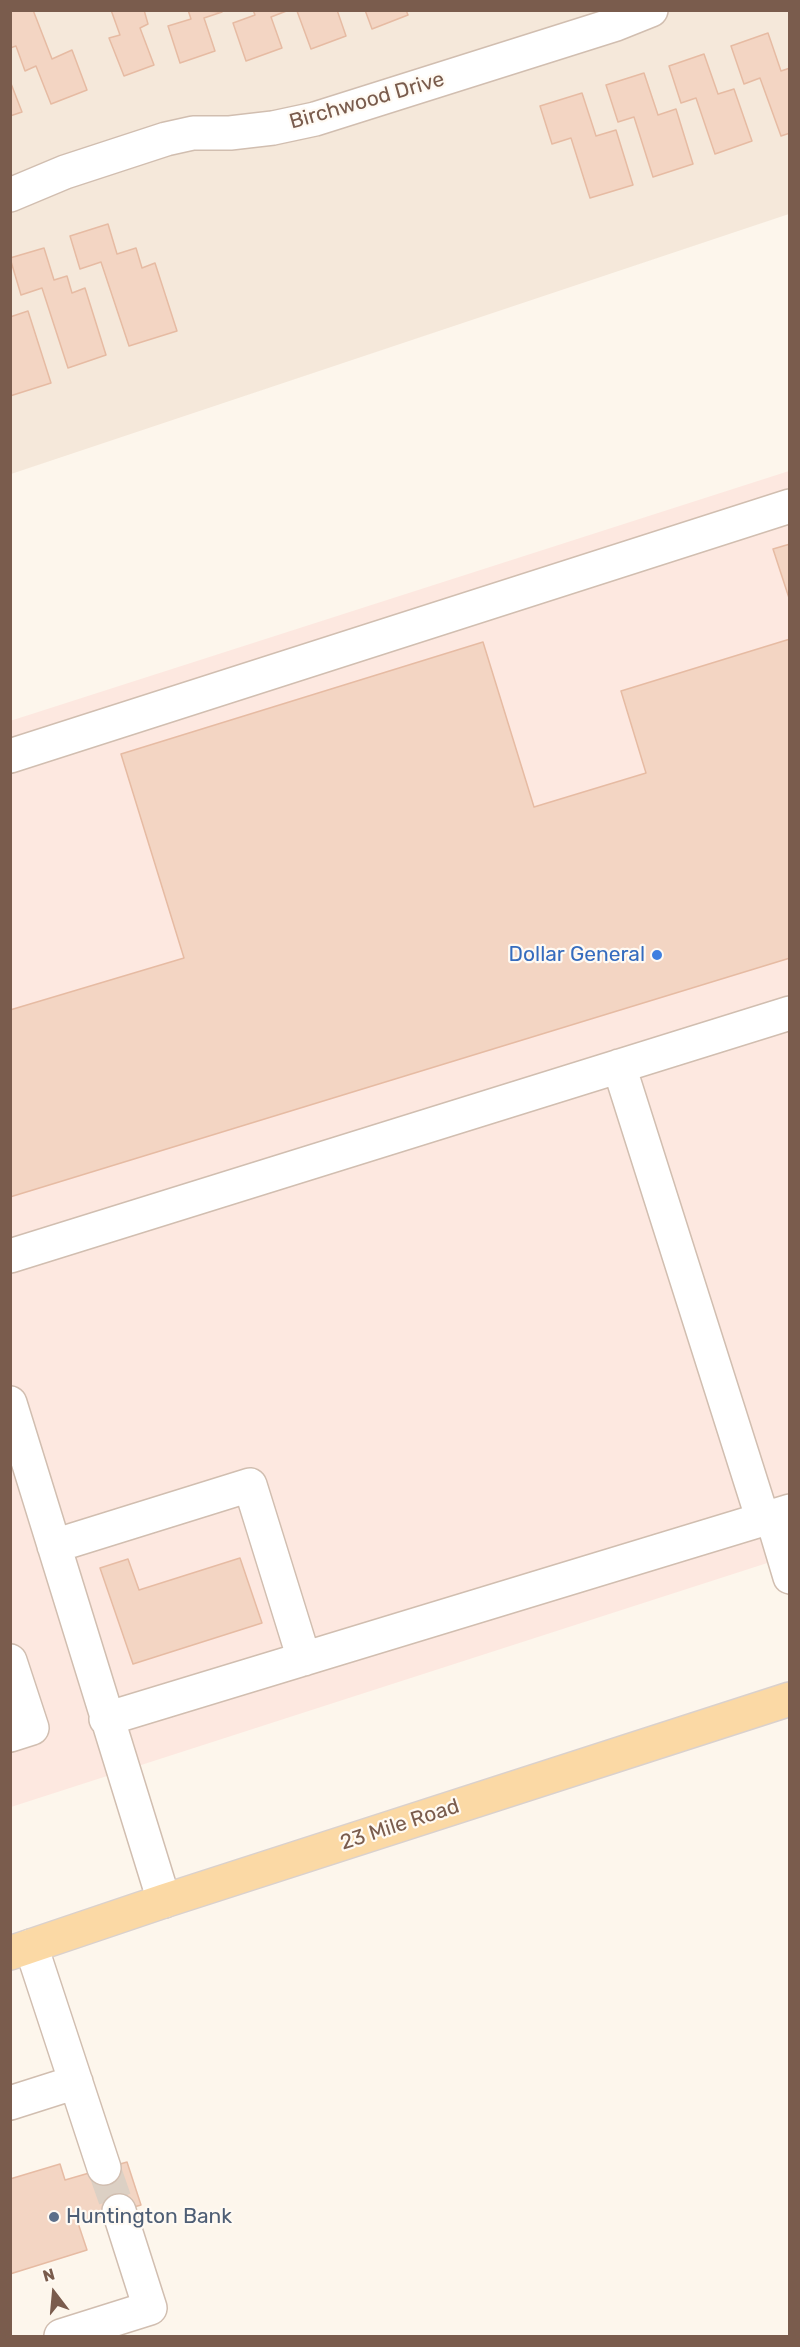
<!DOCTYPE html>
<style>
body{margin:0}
#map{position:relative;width:800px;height:2347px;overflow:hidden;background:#fdf6ec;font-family:Rubik,sans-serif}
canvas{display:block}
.frame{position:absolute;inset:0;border:12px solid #7a5c4d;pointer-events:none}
.north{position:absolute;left:24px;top:2263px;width:60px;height:60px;-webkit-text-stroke:4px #fffaf3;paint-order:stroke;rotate:344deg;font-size:16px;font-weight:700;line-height:24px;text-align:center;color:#7a5c4d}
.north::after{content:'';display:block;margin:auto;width:21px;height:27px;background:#7a5c4d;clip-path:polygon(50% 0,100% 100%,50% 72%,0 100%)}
</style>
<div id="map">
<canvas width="800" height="2347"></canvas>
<div class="frame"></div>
<div class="north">N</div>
</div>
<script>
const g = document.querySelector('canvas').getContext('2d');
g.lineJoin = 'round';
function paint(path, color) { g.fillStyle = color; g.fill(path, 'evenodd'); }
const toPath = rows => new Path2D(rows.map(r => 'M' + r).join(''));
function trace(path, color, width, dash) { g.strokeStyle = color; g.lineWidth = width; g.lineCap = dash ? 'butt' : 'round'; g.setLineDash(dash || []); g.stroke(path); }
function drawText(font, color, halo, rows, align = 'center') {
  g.font = font + ' Rubik,sans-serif'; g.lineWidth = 4.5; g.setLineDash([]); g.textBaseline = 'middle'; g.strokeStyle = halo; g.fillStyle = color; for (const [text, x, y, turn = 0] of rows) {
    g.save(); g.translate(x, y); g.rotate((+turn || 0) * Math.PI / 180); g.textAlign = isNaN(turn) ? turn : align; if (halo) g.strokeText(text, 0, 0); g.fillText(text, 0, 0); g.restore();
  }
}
paint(toPath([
 [10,11,789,11,789,214,11,474]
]), '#f5e8da');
paint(toPath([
 [789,471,789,1556,11,1807,10,721]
]), '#fde8e0');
const building = toPath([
 [10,10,33,10,52,59,72,50,87,90,51,104,36,66,25,71,16,46,10,48,10,10],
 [111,10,144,10,148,24,140,28,154,65,124,76,109,38,120,35,111,10],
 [188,10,222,12,204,18,215,51,180,63,168,26,191,19,188,10],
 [253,10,289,10,271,17,282,48,246,61,233,23,255,15,253,10],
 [337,10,346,36,311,49,297,11,337,10],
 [365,10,406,10,408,15,372,29,365,10],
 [768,33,781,71,790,68,790,133,781,136,760,78,744,84,731,46,768,33],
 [704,54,718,94,734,89,752,141,715,154,696,98,681,103,669,66,704,54],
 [644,73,658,115,676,109,693,164,653,177,634,117,618,122,606,85,644,73],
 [10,81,22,112,10,116,10,81],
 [582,93,596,136,616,130,633,185,590,198,571,138,552,144,540,106,582,93],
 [108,224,117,254,136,248,142,268,155,263,177,331,129,346,101,262,80,269,70,236,108,224],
 [44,248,54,280,67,276,72,293,85,288,106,355,68,368,42,288,21,295,10,258,44,248],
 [28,311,51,383,10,396,10,317,28,311],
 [790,544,790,601,773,549,790,544],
 [790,639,790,958,10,1197,10,1010,184,958,121,754,483,642,534,807,646,773,621,691,790,639],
 [240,1558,262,1623,133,1664,100,1568,128,1559,139,1590,240,1558],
 [127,2162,141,2205,78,2223,87,2250,10,2274,10,2179,60,2164,65,2180,127,2162]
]);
paint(building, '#f3d5c3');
trace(building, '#e6bba3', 1.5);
trace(toPath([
 [104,2168,119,2211]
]), '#dcd0c4', 33, [33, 16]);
const minor = toPath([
 [10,195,65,172,166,139,193,133,230,133,273,128,315,119,616,24,651,10],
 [10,756,790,506],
 [619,1066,763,1520],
 [10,1256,790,1013],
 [10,1403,164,1901],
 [772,1517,790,1577],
 [54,1546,250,1485,304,1659],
 [10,1661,32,1728,10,1735],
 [106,1719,790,1511],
 [31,1946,104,2168],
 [10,2103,76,2082],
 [61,2336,150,2308,119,2211]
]);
const major = toPath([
 [10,1953,164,1901,790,1699]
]);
trace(minor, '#d1beb0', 36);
trace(major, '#dad1cd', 36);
trace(minor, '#fff', 33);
trace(major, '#fbd9a5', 33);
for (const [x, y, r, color] of [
 [657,955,6,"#3f7fe0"],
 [54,2217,6,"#5c6f8a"]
]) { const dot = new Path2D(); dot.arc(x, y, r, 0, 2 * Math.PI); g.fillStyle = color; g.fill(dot); trace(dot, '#fffaf3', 2); }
drawText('21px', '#7a5c4d', '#fffaf3', [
 ["Birchwood Drive",367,101,-16],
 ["23 Mile Road",400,1825,-18]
]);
drawText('21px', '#366cbe', '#fffaf3', [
 ["Dollar General",645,955]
], 'right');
drawText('21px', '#4e5e75', '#fffaf3', [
 ["Huntington Bank",66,2217]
], 'left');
</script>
